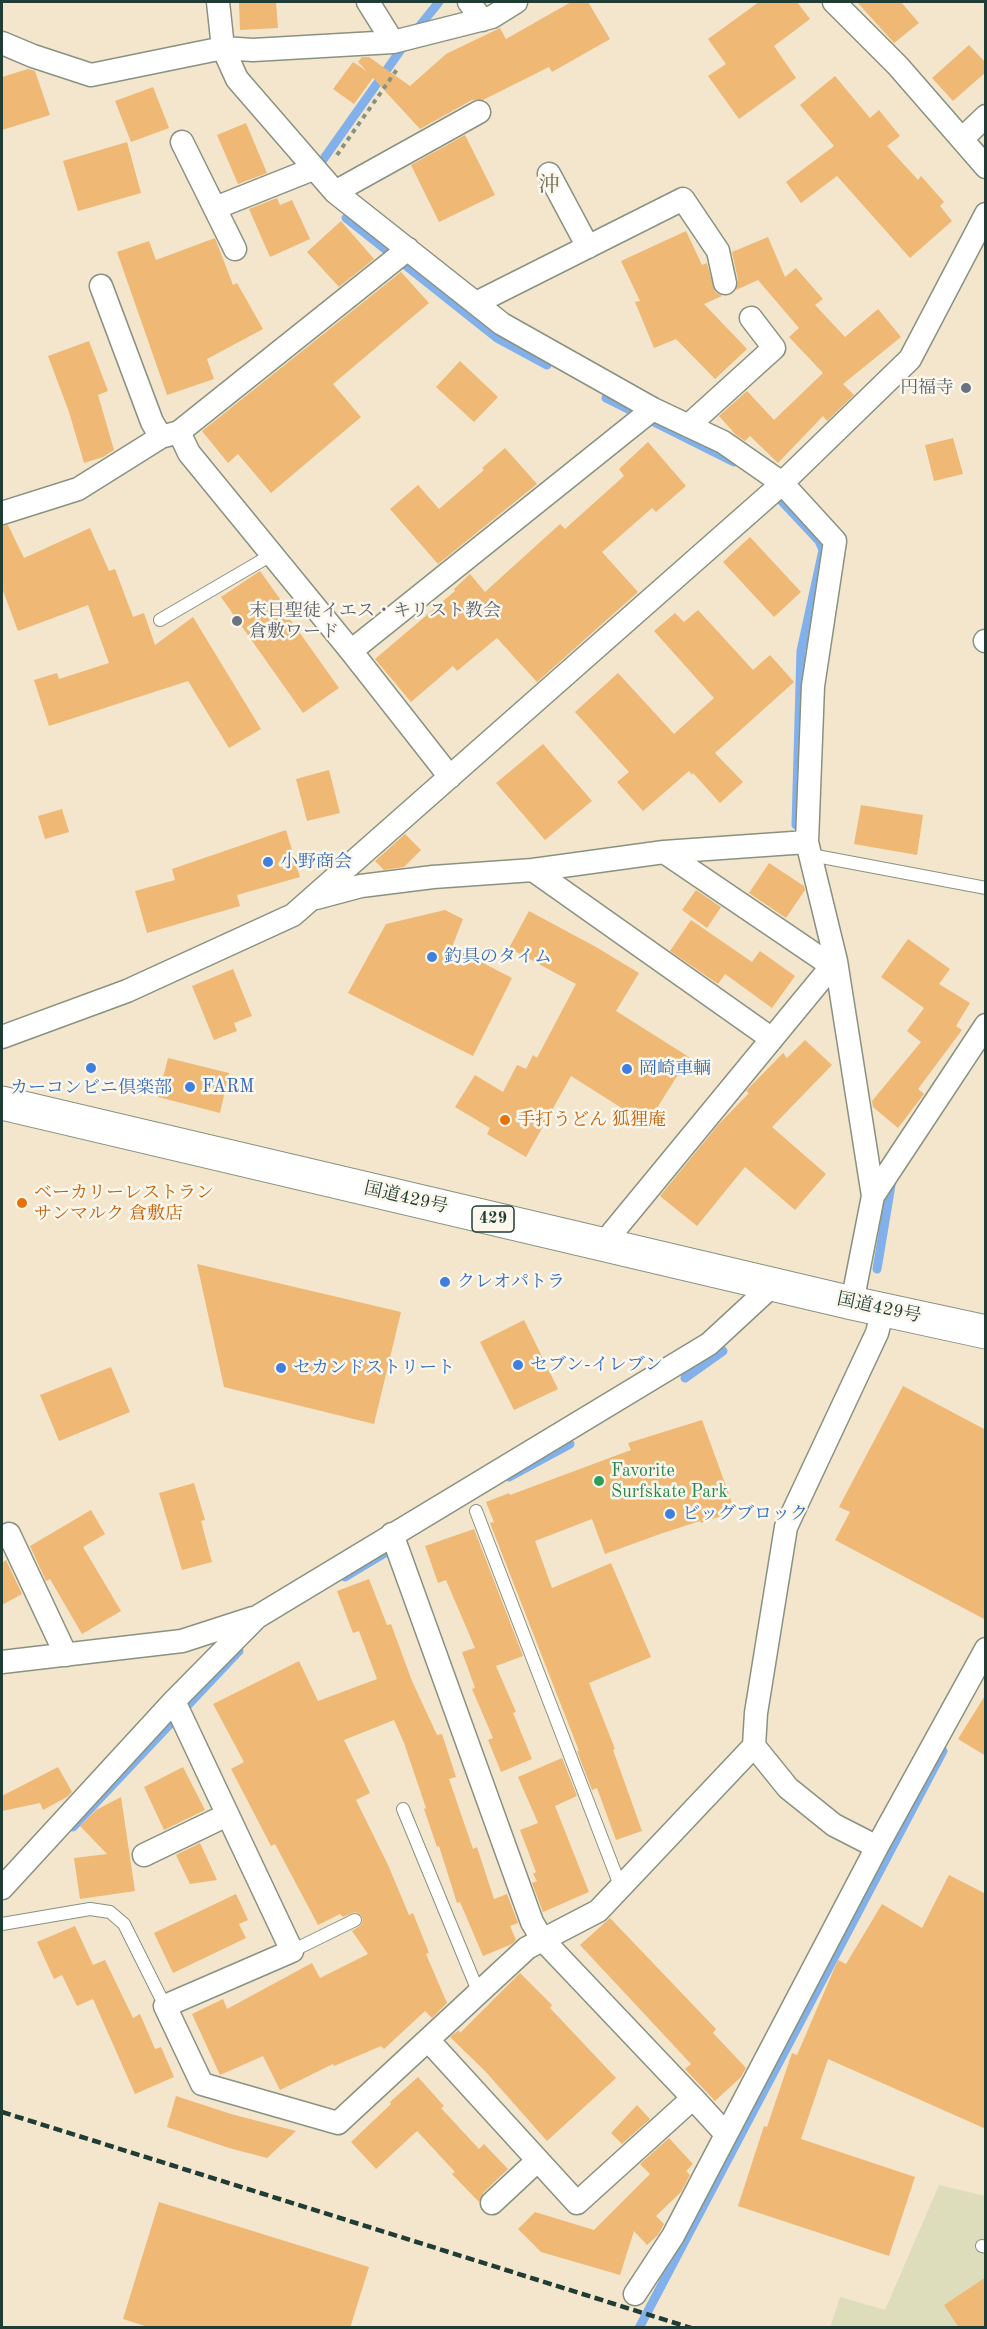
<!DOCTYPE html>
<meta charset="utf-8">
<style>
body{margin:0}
#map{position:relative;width:987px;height:2329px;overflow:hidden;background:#f3e6cd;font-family:"Old Standard TT",serif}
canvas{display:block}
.frame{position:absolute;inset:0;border:3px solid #1f3d34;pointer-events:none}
</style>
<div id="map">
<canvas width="987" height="2329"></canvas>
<div class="frame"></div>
</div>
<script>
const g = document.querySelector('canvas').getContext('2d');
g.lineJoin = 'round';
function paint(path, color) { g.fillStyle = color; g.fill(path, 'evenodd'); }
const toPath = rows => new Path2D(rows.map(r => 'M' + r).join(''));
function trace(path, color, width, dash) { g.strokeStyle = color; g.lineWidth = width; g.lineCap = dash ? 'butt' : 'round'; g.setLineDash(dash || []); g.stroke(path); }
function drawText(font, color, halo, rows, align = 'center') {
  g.font = font + ' "Old Standard TT","Noto Serif JP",serif'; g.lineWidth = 5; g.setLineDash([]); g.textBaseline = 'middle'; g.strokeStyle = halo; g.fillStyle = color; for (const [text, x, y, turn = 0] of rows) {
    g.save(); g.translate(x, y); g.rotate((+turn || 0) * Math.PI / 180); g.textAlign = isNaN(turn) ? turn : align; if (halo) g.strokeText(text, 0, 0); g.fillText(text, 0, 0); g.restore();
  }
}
paint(toPath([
 [939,2185,985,2196,985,2327,830,2328,840,2297,885,2310]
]), '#deddbb');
trace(toPath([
 [414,33,439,2],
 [320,164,405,44],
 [346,218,497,338,547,365],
 [606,398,734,462],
 [773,492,819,541,823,550,801,651,796,825],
 [877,1269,892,1179],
 [685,1378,723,1351],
 [509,1477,570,1444],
 [345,1577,395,1547],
 [73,1827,239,1651],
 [639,2328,943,1751]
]), '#81b0eb', 9);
paint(toPath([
 [239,2,276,2,278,28,240,30],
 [571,2,588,2,610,39,552,72,549,67,483,100,472,100,420,129,373,78,354,104,333,89,353,62,367,71,358,62,362,57,369,57,410,86,446,54,500,28,506,39],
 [759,2,797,2,810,19,774,46,796,78,739,119,708,76,726,64,708,39],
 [857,2,901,2,919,23,894,43],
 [969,45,986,63,986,72,953,101,932,78],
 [28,69,35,71,50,115,2,130,2,77],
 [835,76,870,118,879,110,900,136,887,146,918,180,921,176,944,202,940,206,952,221,910,258,837,176,801,203,786,182,834,146,800,105],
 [153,87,169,128,131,142,115,101],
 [246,123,267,173,238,184,217,135],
 [465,135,495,195,439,222,411,165],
 [127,142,141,193,78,211,63,161],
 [277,198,280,205,292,200,310,239,270,257,249,209],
 [341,221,374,259,339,287,307,252],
 [686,231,702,265,707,263,715,292,722,296,704,304,747,349,715,379,676,339,654,348,635,302,640,301,621,261],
 [768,237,785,277,796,268,823,299,815,305,845,337,878,309,901,337,843,384,854,395,827,421,823,416,778,463,750,436,745,441,736,435,719,416,747,391,774,420,823,373,789,337,799,328,758,280,736,290,738,280,732,252],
 [215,238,233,285,237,283,263,329,207,359,214,379,167,395,117,252,149,241,156,260],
 [401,272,429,303,333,384,361,417,271,493,238,454,228,463,202,431],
 [89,341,108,391,98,395,114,450,103,457,84,463,69,412,48,356],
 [460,361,498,397,474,422,436,387],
 [953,438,963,474,934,481,925,445],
 [648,442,686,486,656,512,652,508,602,552,638,592,537,682,497,638,457,671,453,666,411,702,375,659,455,591,454,589,470,574,485,592,560,524,565,529,624,476,619,469],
 [505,448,537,484,438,564,390,509,418,485,439,509,484,470,482,468],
 [8,525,24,558,90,528,109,571,115,569,133,617,144,613,155,645,193,617,261,729,229,748,188,681,49,726,34,680,57,673,59,679,109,663,88,605,18,631,2,588,2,526],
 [750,537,801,592,774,617,723,562],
 [260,571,290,613,287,615,339,688,303,713,221,597],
 [698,610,753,670,770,655,794,682,715,753,743,782,720,803,693,773,692,775,689,771,643,811,617,782,629,772,575,712,618,673,674,734,714,698,654,631,675,613,684,622],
 [543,744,592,801,545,840,496,783],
 [329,770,340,813,307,821,296,779],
 [861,805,923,815,917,855,854,844],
 [62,809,69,832,45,839,38,816],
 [286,830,300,877,237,895,240,906,147,933,135,891,175,880,172,869],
 [405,834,421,850,404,867,384,870,375,861],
 [769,863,804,886,805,890,786,918,749,893],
 [696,890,721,907,707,928,682,910],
 [445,910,463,919,452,947,512,978,473,1056,348,993,386,924],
 [529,911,596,947,639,973,616,1011,689,1057,647,1124,571,1076,526,1157,487,1134,490,1128,455,1107,475,1075,503,1092,517,1065,526,1069,533,1055,537,1058,576,984,509,948],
 [691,920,752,962,760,951,795,976,772,1008,725,974,718,984,670,951],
 [908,939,950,969,939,984,970,1003,956,1026,962,1030,918,1089,924,1094,898,1128,873,1107,872,1101,921,1042,907,1031,924,1008,881,977],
 [233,969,252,1016,234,1023,237,1031,214,1040,192,986],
 [805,1040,832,1065,772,1127,826,1174,795,1210,745,1167,697,1226,660,1196,718,1125,749,1093,746,1091,783,1053,787,1058],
 [168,1058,229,1073,220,1113,158,1097],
 [197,1264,401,1312,374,1424,224,1387],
 [524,1320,558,1389,514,1410,480,1342],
 [111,1367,130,1412,59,1441,40,1395],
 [903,1386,986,1430,986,1620,835,1540,850,1512,839,1507],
 [702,1420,735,1511,701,1523,700,1521,660,1534,605,1554,592,1519,535,1541,552,1588,611,1563,651,1657,589,1683,615,1749,613,1750,642,1831,616,1840,597,1788,592,1790,577,1751,579,1751,490,1523,494,1522,486,1502,509,1493,510,1495,631,1450,628,1443],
 [194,1483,205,1520,201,1521,212,1562,182,1570,159,1493],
 [91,1510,105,1534,83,1547,121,1611,82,1634,50,1579,46,1581,30,1546],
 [474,1529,523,1656,496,1666,516,1712,513,1713,532,1759,501,1772,488,1740,493,1738,472,1689,475,1688,462,1652,475,1648,446,1580,438,1583,425,1546],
 [6,1560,22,1594,2,1605,2,1563],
 [369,1579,387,1625,391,1624,412,1681,437,1735,442,1734,456,1777,449,1779,473,1849,477,1847,494,1899,507,1894,518,1923,510,1926,516,1940,512,1944,483,1956,460,1902,457,1903,439,1846,437,1847,424,1809,426,1808,404,1743,394,1720,344,1740,370,1793,356,1800,388,1865,409,1915,413,1913,429,1953,426,1954,447,2003,432,2018,425,2011,384,2049,381,2046,334,2066,333,2064,280,2090,263,2056,220,2075,192,2014,223,1999,227,2009,312,1963,320,1978,368,1954,352,1931,361,1925,363,1920,360,1914,355,1912,343,1917,340,1914,318,1925,275,1844,271,1846,231,1769,244,1762,213,1704,299,1661,318,1701,377,1679,359,1631,353,1633,337,1591],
 [986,1694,986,1756,958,1739],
 [562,1758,577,1796,555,1806,589,1892,543,1912,532,1883,537,1881,533,1874,536,1872,520,1830,538,1823,518,1777],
 [58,1767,72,1792,67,1797,43,1810,40,1803,2,1811,2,1796],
 [183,1767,205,1810,164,1830,144,1787],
 [121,1797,135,1891,80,1899,74,1858,107,1854,80,1826,96,1810],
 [200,1843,217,1880,190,1884,176,1855],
 [949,1875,986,1894,986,2129,828,2059,801,2139,915,2177,889,2256,738,2206,764,2126,767,2127,792,2053,797,2055,838,1960,846,1964,882,1904,922,1928],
 [236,1894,248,1920,239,1924,246,1938,173,1973,154,1933],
 [610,1918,716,2029,713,2033,746,2068,741,2077,715,2101,685,2069,691,2064,580,1945],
 [75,1926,93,1965,105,1960,133,2018,140,2014,155,2049,161,2047,174,2077,135,2094,93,1999,77,2006,62,1975,54,1979,37,1942],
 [520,1973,552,2005,550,2008,616,2078,547,2141,485,2071,450,2037,459,2030,460,2033],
 [418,2077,444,2106,441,2108,479,2149,484,2144,508,2169,483,2193,479,2202,452,2174,455,2172,417,2131,376,2169,351,2142,391,2104,390,2102],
 [176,2096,231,2114,296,2131,267,2158,229,2148,167,2127],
 [637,2105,650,2119,622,2144,611,2133],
 [669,2138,693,2164,686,2171,690,2175,681,2192,656,2216,664,2224,658,2235,647,2245,634,2231,620,2275,541,2252,518,2229,535,2212,594,2230,650,2174,640,2164],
 [159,2202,369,2267,350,2328,151,2328,123,2319],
 [986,2277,986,2328,959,2328,944,2305]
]), '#efb874');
const service = toPath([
 [160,620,273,554],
 [811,855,986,888],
 [476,1511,621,1888],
 [403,1809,478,1991],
 [2,1924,90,1909,110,1912,124,1924,165,2006],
 [292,1951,355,1920],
 [982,2246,986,2247]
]);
const minor = toPath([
 [218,2,223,48,237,79,335,192,502,324,653,409,723,442,782,483,835,541,813,686,807,842,836,961,873,1196,852,1303],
 [368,2,393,42],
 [469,2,482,20],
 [834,2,898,66,986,167],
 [2,43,33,56,91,75,223,48,253,50,393,42,492,17,516,2],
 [963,138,986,116],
 [182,142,235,249],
 [549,174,588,247],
 [335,192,479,112],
 [215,208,313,169],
 [101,286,152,422,161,437],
 [476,303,683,199,718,251,725,283],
 [689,425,774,348,751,318],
 [179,432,189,453,351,651,450,777],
 [2,513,78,489,161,437,179,432,408,249],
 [985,641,986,641],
 [351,651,653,409],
 [664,852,832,966],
 [533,870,664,852,807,842],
 [316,898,361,886,433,877,533,870,772,1039],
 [2,1037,127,991,293,915,776,489,910,359,986,214],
 [873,1196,986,1025],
 [603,1244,836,961],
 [392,1534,532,1922,542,1939,693,2098,577,2203,428,2040],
 [2,1537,9,1534,66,1655],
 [2,1662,182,1641,253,1618],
 [174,1701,292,1951,165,2006,202,2084,338,2123,527,1948,598,1911,754,1746],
 [877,1847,834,1825,788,1788,754,1746,756,1713,786,1527,877,1333,883,1309],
 [144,1855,227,1815],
 [2,1888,174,1701,257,1617,709,1344,775,1283],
 [693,2098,725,2133],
 [492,2203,537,2161],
 [635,2294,673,2236,877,1847,986,1649]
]);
const trunk = toPath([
 [2,1103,852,1303,986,1332]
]);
trace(service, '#899280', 14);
trace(minor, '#899280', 25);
trace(trunk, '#899280', 35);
trace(toPath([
 [337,155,398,68]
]), '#899280', 4, [4.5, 4.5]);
trace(service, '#fff', 12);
trace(minor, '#fff', 22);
trace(trunk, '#fff', 33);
trace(toPath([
 [2,2112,691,2328]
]), '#1f3d34', 4.5, [9, 4.5]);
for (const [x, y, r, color] of [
 [966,388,6,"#6b7280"],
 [237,621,6,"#6b7280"],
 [268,862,6,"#3f7fe0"],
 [432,957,6,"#3f7fe0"],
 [91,1068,6,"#3f7fe0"],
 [627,1069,6,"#3f7fe0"],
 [190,1087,6,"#3f7fe0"],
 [505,1120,6,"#e8710a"],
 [22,1203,6,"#e8710a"],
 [445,1282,6,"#3f7fe0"],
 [518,1365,6,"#3f7fe0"],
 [281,1368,6,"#3f7fe0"],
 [599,1481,6,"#2e9e5b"],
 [670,1514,6,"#3f7fe0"]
]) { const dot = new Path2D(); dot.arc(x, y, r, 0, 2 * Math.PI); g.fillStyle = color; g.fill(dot); trace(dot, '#fbf7ec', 2); }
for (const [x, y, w] of [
 [493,1219,42]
]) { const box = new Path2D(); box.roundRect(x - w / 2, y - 13, w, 26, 4.5); g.fillStyle = '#fbf7ec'; g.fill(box); trace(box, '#1f3d34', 1.5); }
drawText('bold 16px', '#1f3d34', null, [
 ["429",493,1219]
]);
drawText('18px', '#5b616d', '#fbf7ec', [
 ["円福寺",954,388],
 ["末日聖徒イエス・キリスト教会",249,611,"left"],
 ["倉敷ワード",249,632,"left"]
], 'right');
drawText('18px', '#366cbe', '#fbf7ec', [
 ["小野商会",280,862],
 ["釣具のタイム",444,957],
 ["岡崎車輌",639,1069],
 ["FARM",202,1087],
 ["カーコンビニ倶楽部",91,1088,"center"],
 ["クレオパトラ",457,1282],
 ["セブン-イレブン",530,1365],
 ["セカンドストリート",293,1368],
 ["ビッグブロック",682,1514]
], 'left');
drawText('18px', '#c56008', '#fbf7ec', [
 ["手打うどん 狐狸庵",517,1120],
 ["ベーカリーレストラン",34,1193],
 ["サンマルク 倉敷店",34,1214]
], 'left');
drawText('18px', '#1f3d34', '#fbf7ec', [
 ["国道429号",406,1198,13],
 ["国道429号",879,1308,12]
]);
drawText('18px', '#27864d', '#fbf7ec', [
 ["Favorite",611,1471],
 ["Surfskate Park",611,1492]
], 'left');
drawText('21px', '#68684a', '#fbf7ec', [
 ["沖",549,185]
]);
</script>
